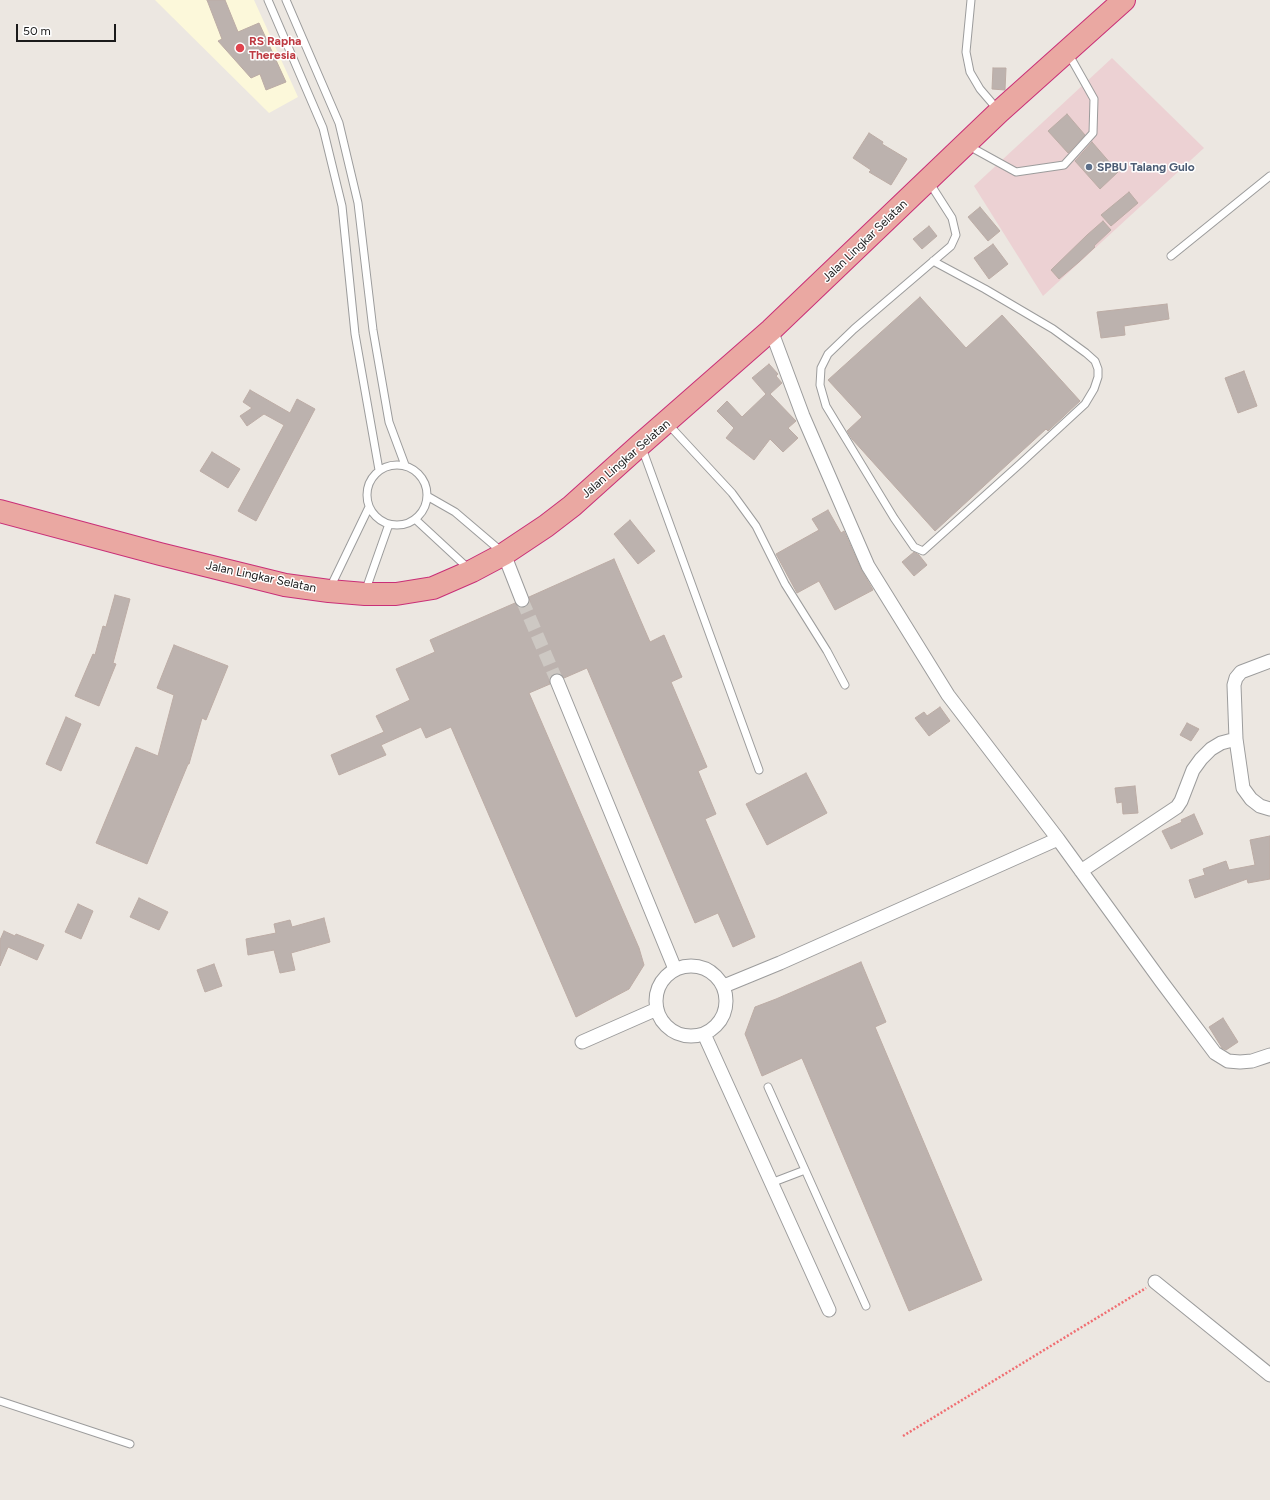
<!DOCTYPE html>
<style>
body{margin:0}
#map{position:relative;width:1270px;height:1500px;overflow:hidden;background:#ece7e1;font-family:Figtree,sans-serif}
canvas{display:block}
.scale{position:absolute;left:16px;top:24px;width:100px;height:18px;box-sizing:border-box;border:2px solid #1b1b1b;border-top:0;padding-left:5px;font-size:12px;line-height:14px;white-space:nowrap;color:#1b1b1b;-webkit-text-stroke:3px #fff;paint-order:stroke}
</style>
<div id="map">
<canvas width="1270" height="1500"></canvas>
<div class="scale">50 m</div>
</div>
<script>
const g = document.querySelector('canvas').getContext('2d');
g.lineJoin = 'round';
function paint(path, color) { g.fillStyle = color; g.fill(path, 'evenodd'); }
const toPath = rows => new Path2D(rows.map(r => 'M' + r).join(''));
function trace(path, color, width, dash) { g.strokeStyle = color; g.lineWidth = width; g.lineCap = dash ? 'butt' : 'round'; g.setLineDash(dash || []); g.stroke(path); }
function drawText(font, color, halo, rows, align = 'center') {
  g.font = font + ' Figtree,sans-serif'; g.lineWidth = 3; g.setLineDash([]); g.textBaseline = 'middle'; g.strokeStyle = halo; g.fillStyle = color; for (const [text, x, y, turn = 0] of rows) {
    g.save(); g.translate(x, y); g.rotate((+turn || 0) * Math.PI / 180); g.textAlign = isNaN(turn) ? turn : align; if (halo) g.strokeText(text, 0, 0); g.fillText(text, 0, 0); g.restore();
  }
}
paint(toPath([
 [1112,58,1204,148,1043,296,974,186]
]), '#ecd1d3');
paint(toPath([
 [155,0,254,0,298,97,269,113]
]), '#fcf8da');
const building = toPath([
 [207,0,225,0,238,32,259,23,286,82,266,90,260,74,251,78,218,41,222,39,207,0],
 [993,68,1006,68,1005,90,992,89,993,68],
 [1067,114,1085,135,1068,153,1048,131,1067,114],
 [869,133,883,142,882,144,907,159,891,185,869,172,871,170,853,158,869,133],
 [1092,142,1118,172,1100,189,1075,161,1092,142],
 [1129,192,1138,203,1111,226,1101,215,1129,192],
 [980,207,1000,231,988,241,968,217,980,207],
 [1103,221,1111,230,1094,246,1095,247,1079,262,1059,279,1051,270,1087,235,1103,221],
 [929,226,937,236,922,249,913,239,929,226],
 [993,244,1008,264,989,279,974,258,993,244],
 [920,297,966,348,1002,315,1080,401,1048,431,1046,429,935,531,852,439,847,431,862,417,828,380,920,297],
 [1167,304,1169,319,1124,326,1125,335,1101,338,1097,312,1167,304],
 [769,364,778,374,776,376,782,383,770,394,796,421,788,428,798,438,783,452,770,439,754,460,726,438,734,428,717,411,727,401,742,417,766,394,752,378,769,364],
 [1244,371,1257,406,1238,413,1225,378,1244,371],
 [250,390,290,413,297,399,315,409,256,521,238,511,284,425,264,414,247,426,240,416,252,408,243,402,250,390],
 [212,452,240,469,228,488,200,471,212,452],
 [828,510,841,533,844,531,861,569,873,590,835,610,819,581,797,593,776,554,819,530,812,519,828,510],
 [630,520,655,551,638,564,614,534,630,520],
 [914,552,919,555,927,565,914,576,902,562,914,552],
 [614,559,650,642,664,635,682,677,671,682,707,767,698,771,716,814,705,819,755,937,733,947,718,913,695,923,587,668,564,678,558,673,554,674,549,680,550,684,529,693,639,948,644,965,629,989,576,1017,451,727,426,738,421,727,381,745,386,755,339,775,331,755,384,732,376,716,410,700,396,669,435,652,430,640,515,603,520,608,525,607,530,602,529,597,614,559],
 [115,595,130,599,113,663,116,664,99,706,75,696,93,654,95,655,103,626,106,627,115,595],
 [174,645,228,666,206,720,202,718,189,764,188,764,147,864,96,843,136,747,158,756,174,695,157,688,174,645],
 [940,707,950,721,929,736,915,718,924,712,927,716,940,707],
 [66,717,81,724,61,771,46,764,66,717],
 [1187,723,1199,729,1191,741,1180,735,1187,723],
 [806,773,827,813,767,845,746,804,806,773],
 [1135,786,1138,813,1123,814,1122,802,1117,803,1115,788,1135,786],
 [1194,814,1203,834,1171,849,1162,831,1182,822,1181,820,1194,814],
 [1270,836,1270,879,1248,883,1247,879,1195,898,1189,880,1205,875,1203,869,1226,861,1229,870,1255,865,1250,840,1270,836],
 [139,898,168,912,159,930,130,917,139,898],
 [78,904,93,911,81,939,65,932,78,904],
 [324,918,330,942,291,953,295,970,280,973,274,950,248,955,246,939,276,933,274,924,290,920,292,927,324,918],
 [4,931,15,936,16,934,44,945,37,960,8,947,0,966,0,940,4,931],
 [861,962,886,1022,875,1027,982,1280,909,1311,802,1058,762,1076,745,1034,755,1007,776,999,861,962],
 [214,964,222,986,205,992,197,970,214,964],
 [1223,1018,1238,1042,1226,1050,1222,1048,1209,1027,1223,1018]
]);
paint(building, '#bcb2ae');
trace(building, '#bcaca5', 1);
trace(toPath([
 [522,600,557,681]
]), '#cdc8c3', 13, [13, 6]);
const service = toPath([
 [268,0,323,128,342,206,355,334,379,470],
 [286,0,339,123,358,203,373,330,389,422,405,465],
 [971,0,966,52,970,72,980,89,998,110],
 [967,145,1016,172,1064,165,1093,133,1094,99,1068,53],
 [929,182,952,218,956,235,951,246,854,329,828,354,821,368,820,385,826,406,894,518,914,547,923,551,1021,463,1085,404,1094,389,1098,377,1098,369,1095,361,1086,353,1053,329,985,289,933,261],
 [1171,256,1270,176],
 [668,424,732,493,756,526,785,584,827,651,845,685],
 [642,448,759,770],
 '367 495a30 30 0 1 1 60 0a30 30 0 1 1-60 0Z',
 [427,496,455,512,502,552],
 [415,519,469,569],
 [330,588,369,507],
 [365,592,389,524],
 [768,1087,866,1306],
 [771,1183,805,1170],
 [0,1401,130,1444]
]);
const minor = toPath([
 [771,330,803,416,868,566,948,695,1058,839,1161,981,1215,1053,1228,1061,1240,1062,1252,1061,1270,1055],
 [504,554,522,600],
 [1270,661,1241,672,1236,678,1234,685,1236,739,1243,788,1251,799,1260,806,1270,809],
 [557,681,675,969],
 [1081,871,1177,807,1181,801,1193,770,1201,759,1211,749,1221,743,1236,739],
 '656 1001a35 35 0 1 1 70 0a35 35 0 1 1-70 0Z',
 [724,986,780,963,1058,839],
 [704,1034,829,1310],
 [582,1042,657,1009],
 [1155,1282,1270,1375]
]);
const trunk = toPath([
 [0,511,160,554,285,585,329,591,365,594,396,594,433,588,472,571,504,554,546,526,572,506,641,444,771,330,999,112,1124,0]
]);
trace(service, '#9c9c9c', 9);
trace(minor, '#9c9c9c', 15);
trace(trunk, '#c92f77', 24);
trace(toPath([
 [903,1436,1146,1288]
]), '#f06e72', 2.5, [2, 2]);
trace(service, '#fff', 7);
trace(minor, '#fff', 13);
trace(trunk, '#eaa8a2', 22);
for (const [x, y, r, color] of [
 [240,48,5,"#e0444e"],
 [1089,167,4,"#5c6f8a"]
]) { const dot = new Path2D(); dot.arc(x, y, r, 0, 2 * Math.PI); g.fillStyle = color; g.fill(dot); trace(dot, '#fff', 1.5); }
drawText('bold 12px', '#be3a42', '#fff', [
 ["RS Rapha",249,41],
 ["Theresia",249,55]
], 'left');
drawText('bold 12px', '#4e5e75', '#fff', [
 ["SPBU Talang Gulo",1097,167]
], 'left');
drawText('12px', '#1b1b1b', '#fff', [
 ["Jalan Lingkar Selatan",865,241,-44],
 ["Jalan Lingkar Selatan",626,459,-41],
 ["Jalan Lingkar Selatan",261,577,12]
]);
</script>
